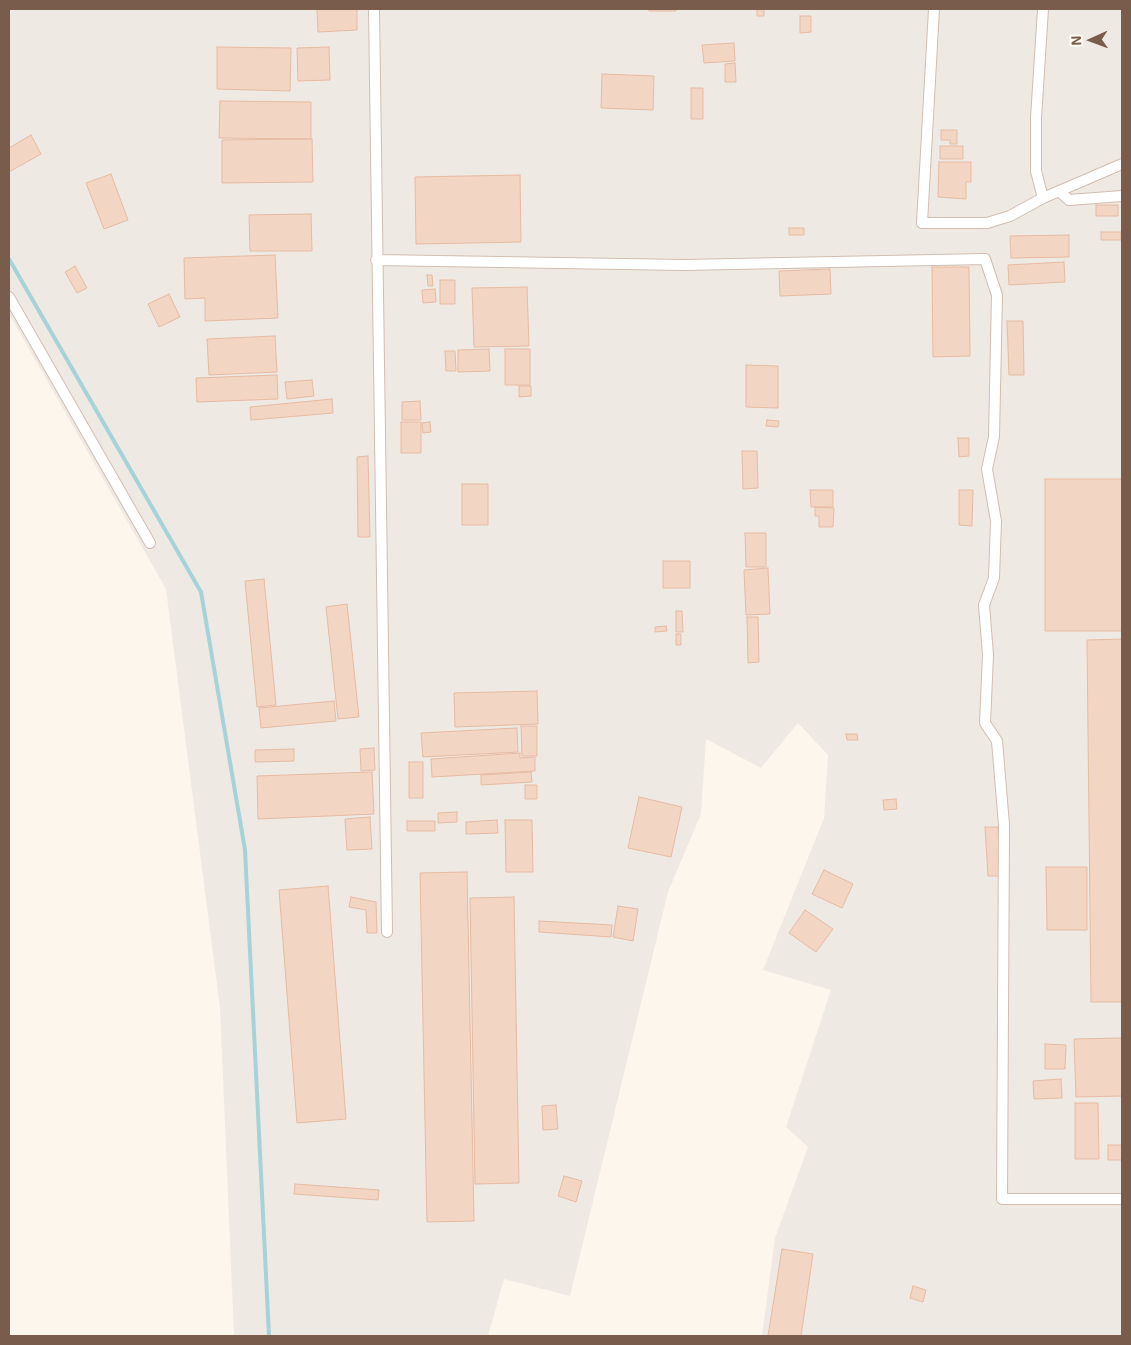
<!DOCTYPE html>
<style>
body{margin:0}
#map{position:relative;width:1131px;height:1345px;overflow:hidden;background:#fdf6ec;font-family:"Exo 2",sans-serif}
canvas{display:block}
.frame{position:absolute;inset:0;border:10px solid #7a5c4d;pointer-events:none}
.north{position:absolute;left:1066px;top:15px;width:50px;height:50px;-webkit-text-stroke:4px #fffaf3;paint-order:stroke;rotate:268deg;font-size:14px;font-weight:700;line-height:20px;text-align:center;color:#7a5c4d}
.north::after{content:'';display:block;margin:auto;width:18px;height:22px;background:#7a5c4d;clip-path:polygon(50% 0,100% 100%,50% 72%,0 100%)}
</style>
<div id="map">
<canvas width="1131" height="1345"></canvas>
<div class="frame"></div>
<div class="north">N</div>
</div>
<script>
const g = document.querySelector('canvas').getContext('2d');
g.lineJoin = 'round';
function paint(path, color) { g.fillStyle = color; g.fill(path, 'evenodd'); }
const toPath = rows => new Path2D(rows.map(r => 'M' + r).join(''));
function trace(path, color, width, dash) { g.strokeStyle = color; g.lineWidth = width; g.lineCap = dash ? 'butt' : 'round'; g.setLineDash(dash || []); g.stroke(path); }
paint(toPath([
 [9,9,1122,9,1122,1336,762,1336,775,1238,808,1147,786,1127,831,990,763,970,824,818,828,755,798,723,761,768,706,739,701,814,668,892,570,1296,504,1279,488,1336,234,1336,220,1008,166,589,9,314]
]), '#efe9e4');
trace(toPath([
 [9,259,201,592,245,850,269,1336]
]), '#a5d3da', 4);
const building = toPath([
 [317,9,357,9,357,30,318,32,317,9],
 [649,9,676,9,676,11,649,11,649,9],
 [757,9,764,9,764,16,757,16,757,9],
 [800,16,811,16,811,32,800,33,800,16],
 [734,43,735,61,704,63,702,45,734,43],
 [217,47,291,48,290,91,217,89,217,47],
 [329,47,330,80,298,81,297,48,329,47],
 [735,63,736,82,725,82,725,64,735,63],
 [602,74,654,76,653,110,601,108,602,74],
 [691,88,703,88,703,119,691,119,691,88],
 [220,101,311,102,311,139,219,138,220,101],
 [941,130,957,130,957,144,950,144,950,140,941,140,941,130],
 [31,135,41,154,9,172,9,148,31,135],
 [312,139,313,182,222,183,222,140,312,139],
 [940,146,963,146,963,159,940,159,940,146],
 [939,162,971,162,971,182,966,182,966,199,938,197,939,162],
 [111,174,128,220,104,229,86,183,111,174],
 [520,175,521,242,416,244,415,177,520,175],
 [1096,205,1118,205,1118,216,1096,216,1096,205],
 [311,214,312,251,250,251,249,215,311,214],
 [789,228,804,228,804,235,789,235,789,228],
 [1101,232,1121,232,1121,240,1101,240,1101,232],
 [1069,235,1069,257,1011,258,1010,236,1069,235],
 [275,255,278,318,205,321,205,298,185,299,184,258,275,255],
 [1064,262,1065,282,1009,285,1008,265,1064,262],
 [75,266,87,288,77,293,65,272,75,266],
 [932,267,969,267,970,356,933,357,932,267],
 [830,269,831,294,780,296,779,271,830,269],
 [427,275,432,275,433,286,428,286,427,275],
 [440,280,455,280,455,304,440,304,440,280],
 [527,287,529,346,474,347,472,288,527,287],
 [435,289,436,302,423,303,422,290,435,289],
 [169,294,180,317,159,327,148,304,169,294],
 [1007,321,1023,321,1024,375,1009,375,1007,321],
 [275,336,277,372,209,375,207,339,275,336],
 [489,349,490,371,458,372,458,350,489,349],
 [505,349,530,349,530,385,505,385,505,349],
 [445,351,455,351,456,371,446,371,445,351],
 [746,365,778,366,778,408,746,407,746,365],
 [277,375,278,399,197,402,196,378,277,375],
 [312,380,314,396,287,399,285,382,312,380],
 [519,386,531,386,531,396,519,397,519,386],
 [332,399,333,413,251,420,250,407,332,399],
 [420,401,421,420,402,420,402,402,420,401],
 [767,420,779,421,778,427,766,426,767,420],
 [401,422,421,422,421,453,401,453,401,422],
 [430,422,431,432,423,433,422,423,430,422],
 [958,438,969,438,969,456,959,457,958,438],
 [742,451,757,451,758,488,743,489,742,451],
 [368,456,370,537,358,537,357,457,368,456],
 [1045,479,1122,479,1122,631,1045,631,1045,479],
 [462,484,488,484,488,525,462,525,462,484],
 [810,490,833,490,833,507,811,507,810,490],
 [959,490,973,490,972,526,959,525,959,490],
 [815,507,834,508,833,527,819,527,819,516,815,516,815,507],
 [745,533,766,533,766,567,746,567,745,533],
 [663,561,690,561,690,588,663,588,663,561],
 [768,568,770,614,746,615,744,570,768,568],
 [264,579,276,705,257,707,245,581,264,579],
 [347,604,359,717,338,719,326,607,347,604],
 [676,611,682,611,683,632,676,632,676,611],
 [747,617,758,617,759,662,748,663,747,617],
 [666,626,667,631,655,632,655,627,666,626],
 [676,634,681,634,681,645,676,645,676,634],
 [1122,639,1122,1002,1091,1002,1087,640,1122,639],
 [537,691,538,724,455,727,454,693,537,691],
 [334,701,336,721,261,728,259,708,334,701],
 [521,726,537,726,537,756,522,756,521,726],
 [517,728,518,752,423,757,421,733,517,728],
 [846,734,857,734,858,740,847,740,846,734],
 [374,748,375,770,361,771,360,749,374,748],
 [294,749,294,761,255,762,255,750,294,749],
 [520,753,520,758,535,757,535,771,432,777,431,759,520,753],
 [409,762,423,762,423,798,409,798,409,762],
 [372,772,374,814,258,819,257,776,372,772],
 [531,772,532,782,481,785,481,775,531,772],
 [525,785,537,785,537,799,525,799,525,785],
 [639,797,682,807,671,857,628,848,639,797],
 [896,799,897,809,884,810,883,800,896,799],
 [457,812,457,822,438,823,438,813,457,812],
 [370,817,372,849,347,850,345,819,370,817],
 [497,820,498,833,466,834,466,822,497,820],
 [505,820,532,820,533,872,506,872,505,820],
 [407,821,435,821,435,831,407,831,407,821],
 [985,827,998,827,1000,876,988,876,985,827],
 [1046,867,1087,867,1087,930,1047,930,1046,867],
 [824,870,853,884,842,908,812,894,824,870],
 [467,872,474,1221,427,1222,420,873,467,872],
 [328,886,346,1119,297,1123,279,890,328,886],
 [351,897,376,902,377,933,367,933,366,910,349,907,351,897],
 [514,897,519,1183,475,1184,470,898,514,897],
 [618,906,638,909,633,941,613,937,618,906],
 [805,910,833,929,816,952,789,933,805,910],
 [539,921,612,925,611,937,539,932,539,921],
 [1122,1038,1122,1096,1076,1097,1074,1039,1122,1038],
 [1045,1044,1066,1045,1065,1069,1045,1069,1045,1044],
 [1061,1079,1062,1098,1034,1099,1033,1081,1061,1079],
 [1075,1103,1098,1103,1099,1159,1075,1159,1075,1103],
 [556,1105,558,1129,543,1130,542,1106,556,1105],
 [1108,1145,1122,1145,1122,1160,1108,1160,1108,1145],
 [564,1176,582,1181,576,1202,558,1196,564,1176],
 [295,1184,379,1190,378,1200,294,1194,295,1184],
 [782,1249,813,1254,801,1336,768,1336,782,1249],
 [913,1286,926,1290,923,1302,910,1298,913,1286]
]);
paint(building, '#f3d5c3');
trace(building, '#e6bba3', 1);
const minor = toPath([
 [374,9,387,932],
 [934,9,922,223,987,223,1010,216,1043,198,1122,164],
 [1043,9,1036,118,1036,171,1043,198],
 [1059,191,1069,200,1122,196],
 [376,260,684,265,985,259,997,295,994,437,987,469,996,521,994,578,984,605,988,655,985,723,997,741,1004,825,1002,1199,1122,1199],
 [9,297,150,543]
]);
trace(minor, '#d1beb0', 12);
trace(minor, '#fff', 10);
</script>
